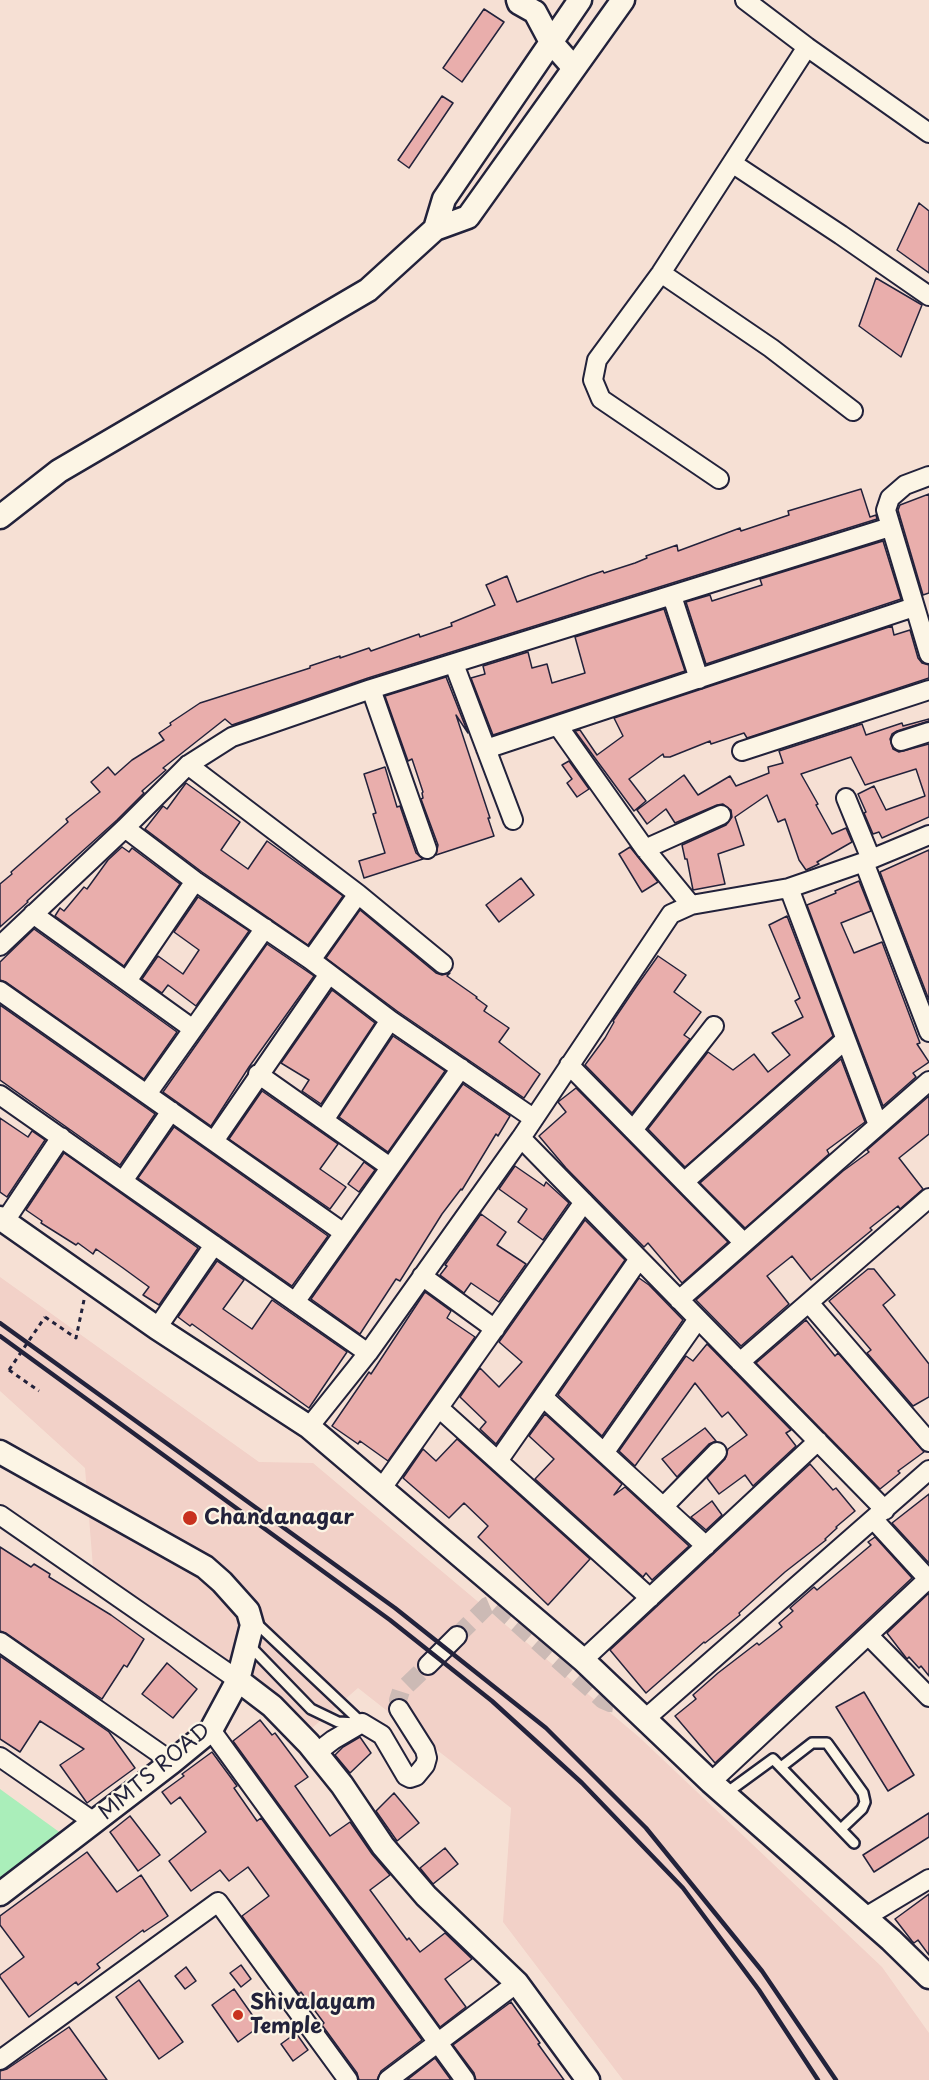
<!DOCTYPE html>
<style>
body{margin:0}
canvas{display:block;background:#f6e0d4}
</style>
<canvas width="929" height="2080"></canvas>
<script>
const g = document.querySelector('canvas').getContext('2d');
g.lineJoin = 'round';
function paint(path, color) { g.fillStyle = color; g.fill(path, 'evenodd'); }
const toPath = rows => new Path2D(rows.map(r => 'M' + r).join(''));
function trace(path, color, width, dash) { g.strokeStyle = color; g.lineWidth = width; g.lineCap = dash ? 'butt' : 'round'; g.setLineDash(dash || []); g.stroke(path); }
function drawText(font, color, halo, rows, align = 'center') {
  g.font = font + ' "Playpen Sans",sans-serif'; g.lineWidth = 4.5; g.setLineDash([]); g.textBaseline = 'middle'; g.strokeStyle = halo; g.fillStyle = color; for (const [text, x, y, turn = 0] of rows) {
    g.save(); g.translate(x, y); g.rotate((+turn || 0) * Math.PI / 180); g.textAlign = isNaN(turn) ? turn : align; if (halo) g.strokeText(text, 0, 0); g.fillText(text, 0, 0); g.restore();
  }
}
paint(toPath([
 [0,1277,259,1462,313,1463,639,1737,882,1967,929,2033,929,2080,623,2080,503,1922,511,1808,358,1688,304,1735,94,1580,85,1468,0,1391]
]), '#f2d1c8');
paint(toPath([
 [0,1789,62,1834,0,1880]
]), '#aaeeba');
const building = toPath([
 [484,9,504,22,462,82,443,68,484,9],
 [442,96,453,103,409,168,398,160,442,96],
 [919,203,929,211,929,273,897,250,919,203],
 [876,278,922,305,901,357,859,326,876,278],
 [861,489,870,517,876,515,877,519,368,678,232,725,225,719,163,768,166,770,142,791,144,793,117,820,27,901,28,902,0,927,0,884,12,874,11,872,68,822,66,819,100,792,91,782,108,767,115,775,132,760,164,740,159,733,171,725,170,723,200,703,310,668,310,666,340,656,340,658,369,648,371,651,419,634,420,637,452,626,451,623,495,605,486,585,507,576,517,602,588,576,603,571,604,573,635,563,647,558,646,556,677,545,678,551,740,528,741,531,789,515,788,511,861,489],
 [929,494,929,593,923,595,898,510,900,505,929,494],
 [883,541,901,599,706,664,686,602,710,595,712,601,762,585,760,579,883,541],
 [664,609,685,671,493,735,471,678,485,674,483,666,528,652,532,668,547,664,552,683,585,673,575,637,664,609],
 [892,626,894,635,910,630,918,658,922,663,929,665,929,678,747,738,744,733,711,744,710,741,670,757,664,757,663,754,629,779,646,801,634,811,575,731,580,730,597,755,623,736,614,718,892,626],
 [446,677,468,733,456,715,490,818,488,818,494,836,436,855,438,845,421,799,423,798,422,793,423,792,412,759,408,761,385,696,446,677],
 [929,719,929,721,897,731,892,734,890,739,893,749,899,752,929,744,929,817,882,838,879,832,873,834,864,813,866,812,858,794,874,786,886,810,925,796,916,769,865,785,851,757,801,774,818,804,816,805,832,834,846,828,852,842,817,862,819,864,806,870,799,860,785,819,778,822,767,795,735,817,744,845,718,854,725,884,693,890,687,859,685,859,682,845,726,825,732,817,731,810,723,804,717,805,675,823,666,809,647,824,637,810,684,775,698,795,730,776,736,786,769,773,768,767,783,763,779,751,862,724,866,735,902,723,903,726,929,719],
 [569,761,589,789,577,797,567,783,572,779,562,765,569,761],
 [385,767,397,807,400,806,416,853,423,859,364,878,359,861,385,853,373,814,376,813,364,774,385,767],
 [186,783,240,822,221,850,248,869,267,841,343,896,308,945,202,872,145,829,163,806,167,809,186,783],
 [122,847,129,852,132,848,180,884,124,966,55,916,60,908,64,911,84,887,87,889,108,860,122,847],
 [630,847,658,882,642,892,619,854,630,847],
 [929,850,929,1000,880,872,929,850],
 [521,878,534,895,499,922,486,905,521,878],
 [859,881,871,911,841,923,854,953,882,942,920,1043,917,1044,929,1062,913,1073,916,1077,883,1106,807,905,836,893,835,891,859,881],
 [198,897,249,931,196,1006,168,985,162,993,142,979,158,956,183,974,199,950,174,932,198,897],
 [360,910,436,973,442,975,450,973,447,976,477,997,476,998,487,1006,484,1011,509,1028,499,1042,540,1074,524,1098,397,1011,326,958,360,910],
 [787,916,833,1036,685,1167,648,1129,708,1052,733,1070,754,1054,768,1072,790,1055,772,1033,803,1017,795,1001,800,998,769,925,787,916],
 [34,929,177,1032,144,1079,6,982,0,980,0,962,34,929],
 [267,944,314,976,249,1067,211,1126,163,1092,267,944],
 [658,956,686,975,674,992,701,1012,684,1035,690,1039,632,1113,585,1065,605,1038,614,1022,613,1021,636,987,658,956],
 [332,990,375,1023,321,1104,302,1091,309,1080,281,1063,332,990],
 [0,1005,155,1114,120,1165,0,1080,0,1005],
 [393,1036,445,1071,388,1152,339,1117,393,1036],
 [841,1059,865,1122,827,1150,829,1154,745,1228,700,1183,841,1059],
 [463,1084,510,1116,498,1136,496,1134,462,1190,461,1189,442,1214,400,1281,396,1279,360,1334,311,1299,463,1084],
 [576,1088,728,1242,682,1283,648,1243,644,1247,566,1168,539,1136,566,1112,558,1102,576,1088],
 [262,1091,338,1144,320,1169,346,1187,330,1209,229,1139,262,1091],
 [929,1096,929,1134,899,1158,923,1189,900,1209,898,1206,870,1228,872,1230,811,1280,792,1256,767,1276,789,1304,741,1346,696,1300,843,1171,869,1152,867,1150,929,1096],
 [0,1118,28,1137,32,1131,45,1140,7,1197,0,1192,0,1118],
 [174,1127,328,1236,292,1286,138,1178,174,1127],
 [64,1153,198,1248,159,1305,143,1295,149,1287,123,1268,96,1249,93,1254,78,1243,76,1245,41,1223,42,1221,26,1210,64,1153],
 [364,1162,375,1170,359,1192,348,1184,364,1162],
 [515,1166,544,1186,546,1182,569,1203,543,1240,518,1222,527,1209,499,1189,515,1166],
 [481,1214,506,1232,497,1245,526,1264,499,1302,471,1283,464,1293,440,1275,447,1266,445,1265,481,1214],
 [585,1220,625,1260,496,1444,480,1429,486,1422,460,1397,480,1368,499,1387,522,1362,499,1342,585,1220],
 [217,1261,244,1280,223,1309,252,1329,272,1300,347,1352,309,1408,192,1324,190,1326,178,1317,217,1261],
 [868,1269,874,1269,895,1295,883,1305,929,1364,929,1397,913,1406,867,1353,871,1350,829,1301,868,1269],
 [639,1278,649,1285,683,1320,602,1436,558,1395,639,1278],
 [425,1292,451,1311,447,1318,475,1337,388,1461,360,1441,358,1444,332,1426,369,1372,371,1374,425,1292],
 [806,1320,835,1356,838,1353,924,1452,898,1471,900,1473,880,1489,756,1363,806,1320],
 [707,1344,791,1430,786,1433,796,1446,753,1486,745,1475,719,1494,707,1478,725,1459,728,1449,747,1435,728,1412,722,1417,695,1383,635,1466,619,1451,686,1356,693,1361,707,1344],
 [545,1414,622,1484,614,1495,625,1487,689,1546,652,1580,646,1573,643,1577,535,1479,554,1459,529,1436,545,1414],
 [705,1428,716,1441,709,1444,677,1477,662,1459,705,1428],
 [457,1439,590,1559,548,1605,478,1537,488,1526,464,1503,449,1518,403,1478,423,1449,436,1461,457,1439],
 [810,1464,833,1490,836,1488,855,1511,836,1527,837,1528,825,1539,826,1540,785,1572,739,1613,740,1615,705,1643,704,1642,646,1693,610,1650,810,1464],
 [929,1494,929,1563,892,1523,929,1494],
 [712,1501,722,1515,706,1530,691,1517,712,1501],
 [875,1537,912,1578,715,1763,675,1716,696,1699,693,1695,718,1673,757,1643,759,1645,782,1627,779,1623,793,1611,790,1608,814,1587,817,1590,846,1566,871,1545,868,1542,875,1537],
 [0,1547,31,1567,34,1564,50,1574,49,1577,111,1615,144,1639,127,1667,124,1665,102,1699,6,1633,0,1631,0,1547],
 [929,1593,929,1676,921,1666,919,1668,909,1657,907,1659,887,1633,929,1593],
 [0,1656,109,1732,135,1768,87,1803,60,1765,84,1749,40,1721,20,1752,0,1739,0,1656],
 [167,1663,197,1689,173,1718,142,1694,167,1663],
 [864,1692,914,1775,888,1791,836,1707,864,1692],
 [260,1720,272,1735,275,1733,308,1777,295,1786,330,1836,350,1822,372,1854,390,1875,370,1890,407,1940,409,1938,420,1952,445,1933,472,1959,445,1979,466,2007,440,2027,233,1741,260,1720],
 [360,1737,371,1753,350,1773,335,1755,343,1747,360,1737],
 [212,1752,237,1786,234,1788,257,1821,261,1818,422,2040,381,2071,377,2080,359,2080,357,2073,322,2025,324,2023,301,1992,299,1994,242,1916,269,1896,248,1867,229,1881,220,1870,191,1891,169,1861,206,1832,180,1797,171,1804,162,1792,184,1776,182,1774,212,1752],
 [394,1793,419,1823,397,1841,376,1811,394,1793],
 [929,1813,929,1837,874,1872,863,1855,929,1813],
 [130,1816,160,1855,138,1871,110,1832,130,1816],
 [445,1848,458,1864,433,1884,420,1868,445,1848],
 [87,1852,117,1892,141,1875,168,1916,144,1932,143,1930,97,1964,100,1968,78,1985,76,1982,29,2017,0,1977,0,1975,24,1957,0,1925,0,1916,87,1852],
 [929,1894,929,1955,918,1940,914,1943,912,1941,895,1919,929,1894],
 [241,1965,251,1979,241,1987,230,1973,241,1965],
 [186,1967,196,1981,185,1989,175,1976,186,1967],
 [139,1980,183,2042,159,2059,116,1997,139,1980],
 [234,1989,260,2026,238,2042,212,2005,234,1989],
 [511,2002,540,2043,538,2044,564,2080,476,2080,474,2073,453,2045,511,2002],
 [69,2027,107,2080,0,2080,0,2071,7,2069,69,2027],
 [296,2033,308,2050,293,2061,281,2044,296,2033],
 [435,2058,451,2080,407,2080,435,2058]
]);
paint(building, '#e9aeac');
trace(building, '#22223b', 1.5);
trace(toPath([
 [457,1636,487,1606,494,1603,603,1700,610,1703,618,1704,625,1700],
 [399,1709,398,1700,401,1691,428,1665]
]), '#ccbab5', 18, [18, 9]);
const service = toPath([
 [255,1622,362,1723],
 [248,1644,311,1709,338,1722,357,1723],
 [781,1767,812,1743,827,1743,863,1793,865,1802,862,1809,841,1829],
 [725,1794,773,1759,854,1843]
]);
const minor = toPath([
 [745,0,807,47,929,133],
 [732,163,841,235,929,296],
 [661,273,771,348,853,411],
 [929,476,905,485,890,498,886,510,929,654],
 [719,479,601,399,593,380,597,360,661,273,807,47],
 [672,596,699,679],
 [454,664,513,820],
 [371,689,427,849],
 [558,726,645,849,691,905],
 [901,741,929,732],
 [486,749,914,607],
 [742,751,929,690],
 [188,765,358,894,311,960],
 [846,798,871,859],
 [125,828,195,881,311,960,390,1020,533,1118],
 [645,849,721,815],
 [864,862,929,1032],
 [789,888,878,1125],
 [358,894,443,964],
 [33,914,193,1029],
 [0,946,125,828,188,765,232,737,371,689,890,527],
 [127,981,195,881],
 [0,991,344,1233],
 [569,1065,744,1243],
 [258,1074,390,1167],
 [147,1094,265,928],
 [0,1095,368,1353],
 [324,1120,390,1020],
 [633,1130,714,1026],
 [521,1138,885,1510],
 [214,1141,329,974],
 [123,1181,171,1111],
 [684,1182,845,1040],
 [5,1221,61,1137],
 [422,1276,495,1329],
 [679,1300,929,1081],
 [295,1302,461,1068],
 [809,1303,929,1442],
 [157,1328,214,1245],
 [740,1362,929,1198],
 [543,1397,706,1546],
 [439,1408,650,1598],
 [309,1427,368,1353,521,1138,671,914,691,905,789,888,864,862,929,835],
 [604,1453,698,1319],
 [498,1461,639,1259],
 [382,1488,584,1202],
 [663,1507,717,1452],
 [0,1515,238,1680],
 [874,1520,929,1580],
 [869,1636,929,1697],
 [0,1642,172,1762],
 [583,1660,818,1441],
 [428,1665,457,1636],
 [645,1719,929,1470],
 [211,1730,465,2080],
 [316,1753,333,1740,362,1723,382,1735,406,1776,410,1778,416,1776,425,1765,427,1758,425,1750,399,1709],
 [0,1757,94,1822],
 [711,1782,928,1579],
 [864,1918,929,1879],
 [0,2060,218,1902,348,2080],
 [388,2080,517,1983]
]);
const tertiary = toPath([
 [518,0,519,3,535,12],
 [580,0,444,199,435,229,468,217,623,0],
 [535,12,551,42,574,68],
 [0,517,59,471,368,290,435,229],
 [0,1218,157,1328,309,1427,583,1660,711,1782,891,1940,929,1977],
 [0,1452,205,1567,222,1582,248,1611,252,1625,238,1680,211,1730,172,1762,0,1894],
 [238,1680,272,1706,309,1744,342,1785,383,1846,426,1896,517,1983,588,2080]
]);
trace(service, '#22223b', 14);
trace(minor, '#22223b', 22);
trace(tertiary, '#22223b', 27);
trace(toPath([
 [45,1317,76,1338,84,1300],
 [9,1370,39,1391]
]), '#22223b', 3, [4.5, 4.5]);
trace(service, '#fcf5e5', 9);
trace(minor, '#fcf5e5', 18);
trace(tertiary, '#fcf5e5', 22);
trace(toPath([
 [0,1323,395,1608,546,1728,646,1828,762,1971,836,2080],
 [0,1336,390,1620,492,1701,582,1783,683,1888,759,1990,818,2080]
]), '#22223b', 4.5);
trace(toPath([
 [9,1370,45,1317]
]), '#22223b', 3, [4.5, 4.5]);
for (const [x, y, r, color] of [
 [190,1518,8,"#c8321e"],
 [238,2015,6,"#c8321e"]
]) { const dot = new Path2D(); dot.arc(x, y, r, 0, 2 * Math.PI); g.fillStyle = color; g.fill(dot); trace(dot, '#fcf5e5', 2); }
drawText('bold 21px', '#22223b', '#fcf5e5', [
 ["Chandanagar",204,1518],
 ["Shivalayam",250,2003],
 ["Temple",250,2027]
], 'left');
drawText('21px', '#22223b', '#fcf5e5', [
 ["MMTS ROAD",155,1772,-40]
]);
</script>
